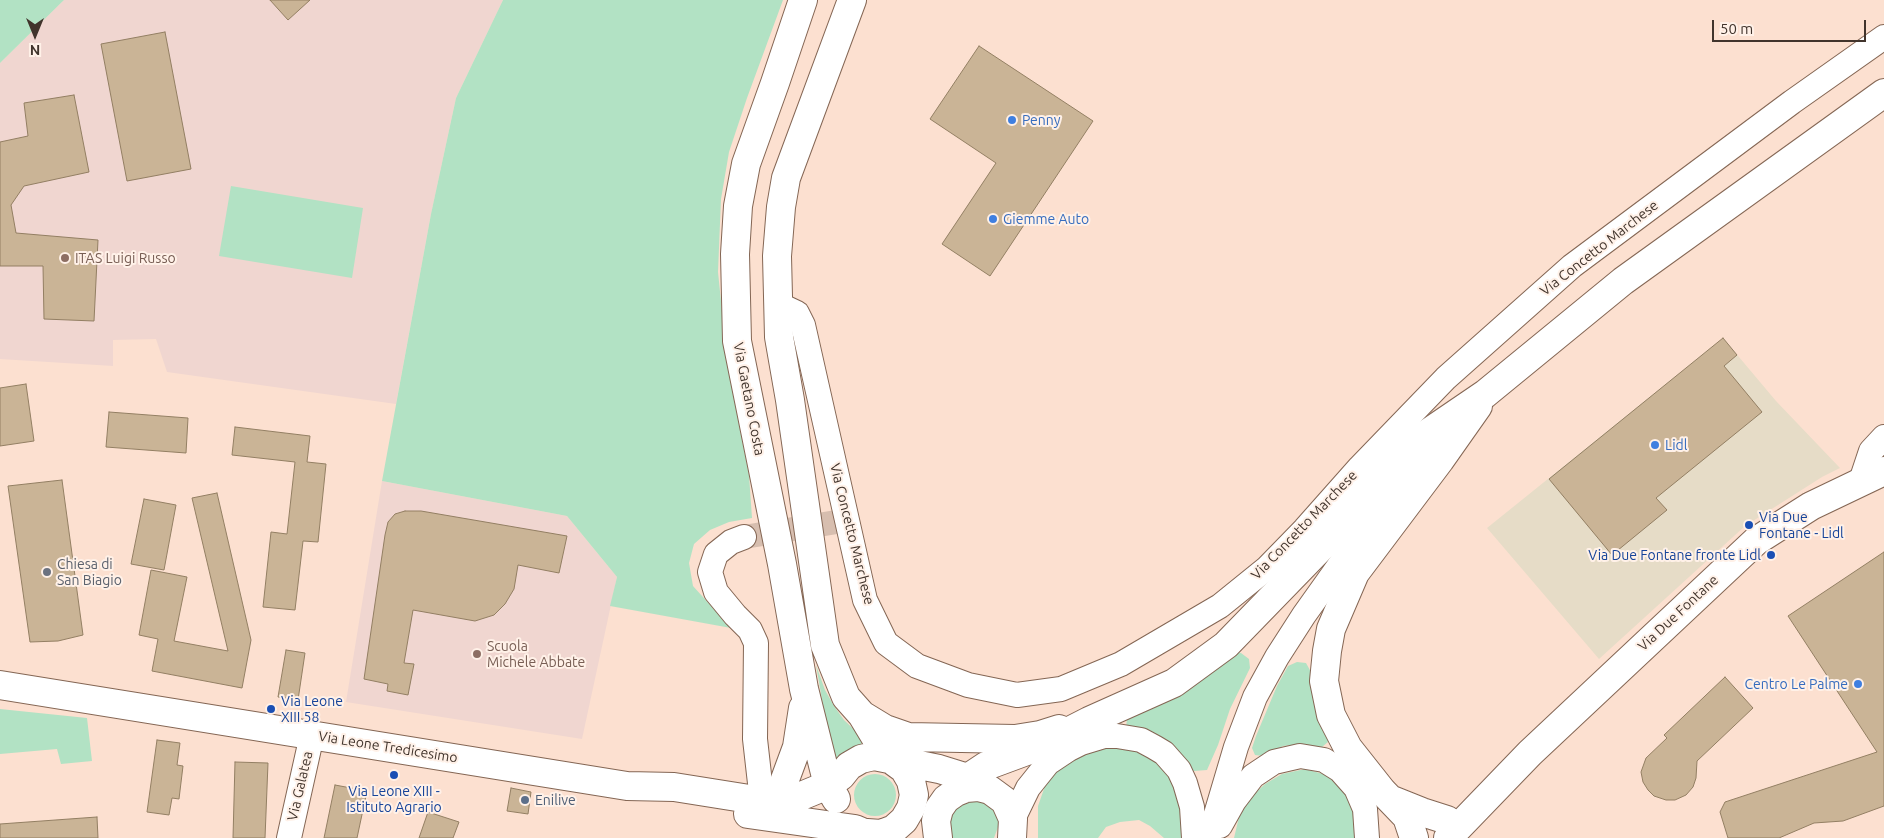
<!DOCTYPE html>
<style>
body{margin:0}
#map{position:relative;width:1884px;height:838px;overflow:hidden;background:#fce0d0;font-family:Ubuntu,sans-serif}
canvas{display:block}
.north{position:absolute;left:10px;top:10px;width:50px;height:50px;-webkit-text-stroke:4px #fff1e8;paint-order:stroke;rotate:180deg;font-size:14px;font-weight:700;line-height:20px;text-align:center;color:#41342c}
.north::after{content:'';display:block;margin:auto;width:18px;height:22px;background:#41342c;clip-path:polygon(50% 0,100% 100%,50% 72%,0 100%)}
.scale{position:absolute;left:1712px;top:20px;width:154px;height:22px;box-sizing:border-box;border:2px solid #41342c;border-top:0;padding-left:6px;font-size:15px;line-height:18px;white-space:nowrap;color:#41342c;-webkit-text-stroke:4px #fff1e8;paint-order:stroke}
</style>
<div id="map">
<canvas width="1884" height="838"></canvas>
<div class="north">N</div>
<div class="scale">50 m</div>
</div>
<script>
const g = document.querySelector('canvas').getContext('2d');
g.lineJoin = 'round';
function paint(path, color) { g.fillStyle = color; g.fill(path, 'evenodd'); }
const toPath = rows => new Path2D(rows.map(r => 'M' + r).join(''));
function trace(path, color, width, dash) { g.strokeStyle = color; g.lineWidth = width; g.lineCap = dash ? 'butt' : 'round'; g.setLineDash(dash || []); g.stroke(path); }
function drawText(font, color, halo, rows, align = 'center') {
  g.font = font + ' Ubuntu,sans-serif'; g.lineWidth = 4; g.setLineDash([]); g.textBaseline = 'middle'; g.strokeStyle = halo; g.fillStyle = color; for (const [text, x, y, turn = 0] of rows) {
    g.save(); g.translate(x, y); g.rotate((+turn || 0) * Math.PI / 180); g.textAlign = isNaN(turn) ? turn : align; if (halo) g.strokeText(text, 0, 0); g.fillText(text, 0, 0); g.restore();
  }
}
paint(toPath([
 [1723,338,1776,401,1840,468,1822,477,1745,526,1599,659,1487,528]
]), '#e6dcc7');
paint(toPath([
 [64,0,503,0,456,98,431,214,396,404,167,372,156,339,113,340,113,366,0,359,0,63],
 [382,481,567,516,617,577,582,739,346,702]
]), '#f0d6d0');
paint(toPath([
 [0,0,64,0,0,63],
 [503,0,783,0,747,98,729,152,721,199,718,272,728,369,749,475,752,518,729,522,710,530,694,544,689,563,693,586,731,628,610,606,617,577,567,516,382,481,431,214,456,98],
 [231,186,363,208,352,278,219,256],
 [1234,651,1241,653,1249,659,1250,668,1230,709,1218,745,1207,770,1194,771,1126,727,1127,719,1135,712],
 [1297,662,1306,663,1311,672,1311,685,1314,702,1329,736,1328,742,1322,747,1301,744,1283,746,1263,756,1255,755,1252,748,1256,736,1277,686,1288,666],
 [816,665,825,690,834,706,844,720,865,740,861,744,849,749,833,763],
 [0,709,87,718,92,761,61,764,57,749,0,754],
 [1127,747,1152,756,1166,769,1176,785,1182,811,1181,838,1164,838,1150,826,1139,820,1120,822,1106,827,1098,838,1038,838,1038,806,1045,786,1058,768,1075,756,1102,748],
 [1305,769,1327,775,1346,790,1354,804,1358,838,1234,838,1239,817,1250,798,1265,784,1282,774],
 '854 795a21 21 0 1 1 42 0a21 21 0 1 1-42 0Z',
 [965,800,981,801,994,811,998,819,998,827,994,838,951,838,948,818,951,811]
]), '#b2e2c4');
const building = toPath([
 [270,0,310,0,288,20,270,0],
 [165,32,191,169,127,181,101,44,165,32],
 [979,46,1093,121,990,276,942,244,996,163,930,119,979,46],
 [74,95,89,172,24,186,11,205,16,233,98,240,94,321,44,319,43,266,0,266,0,142,28,136,24,103,74,95],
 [1723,338,1737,355,1724,366,1762,412,1656,498,1667,510,1612,555,1549,479,1723,338],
 [26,384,34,441,0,446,0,388,26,384],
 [109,412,188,418,186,453,106,447,109,412],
 [235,427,310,436,307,462,326,464,318,542,303,541,295,610,263,607,271,532,287,534,295,462,232,455,235,427],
 [62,480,83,635,58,641,30,642,8,486,62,480],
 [217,493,251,640,242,688,152,671,158,639,139,635,151,570,187,577,174,641,228,651,192,498,217,493],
 [144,499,176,505,164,570,131,564,144,499],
 [405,511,421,511,567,536,559,573,518,565,514,589,505,604,494,615,475,621,413,610,404,663,414,664,408,695,387,691,388,684,364,679,385,535,388,522,395,514,405,511],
 [1884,552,1884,806,1843,821,1814,823,1779,838,1728,838,1720,812,1725,802,1877,752,1788,616,1884,552],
 [286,650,305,653,298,700,278,697,286,650],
 [1725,677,1753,708,1697,761,1696,778,1693,787,1686,795,1675,800,1666,800,1654,796,1648,790,1643,782,1641,772,1646,758,1667,738,1664,735,1725,677],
 [157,740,180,743,177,765,183,766,179,799,172,798,169,815,147,812,157,740],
 [235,762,268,763,265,838,233,838,235,762],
 [335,785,367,791,357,838,324,838,335,785],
 [511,788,531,792,528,814,507,811,511,788],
 [428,812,459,822,453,838,419,838,428,812],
 [97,817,98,838,0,838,0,824,97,817]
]);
paint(building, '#cab496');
trace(building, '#937f63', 1);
trace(toPath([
 [744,537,849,520]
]), '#d7beaf', 24, [24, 12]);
const street = toPath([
 [778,304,797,313,803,325,865,600,886,643,917,666,968,685,1017,695,1061,689,1121,664,1220,606,1267,568,1305,529,1360,467,1446,378,1572,266,1792,102,1884,37],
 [1861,481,1871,451,1884,437],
 [744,537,731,542,716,554,710,572,716,592,735,615,750,630,756,643,755,739,762,801],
 [1013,819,1028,788,1048,763,1069,749,1081,743,1104,736,1117,736,1141,740,1154,747,1164,753,1179,770,1185,783,1192,807,1194,838],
 [1220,826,1234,801,1253,776,1274,762,1300,756,1324,760,1340,770,1356,788,1365,809,1367,838],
 [289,838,312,735],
 [1209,838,1236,747,1255,697,1277,657,1304,615,1361,535,1426,454,1454,426]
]);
const secondary = toPath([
 [803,0,775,83,746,164,738,206,735,254,737,341,782,564,804,689,828,785,836,799],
 [852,0,786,178,781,207,777,256,779,337,790,400,825,645,846,697,862,715,888,758],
 [0,685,627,786,674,787,762,801,794,799,828,785,841,776,849,766,861,759,874,756,939,769,968,778,988,789],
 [862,715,885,729,908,737,1015,739,1040,735,1059,729],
 [777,801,797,747,803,708],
 [748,814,855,829,876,838],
 [867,833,881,834,894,829,904,820,911,808,914,795,911,781,904,769,893,761]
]);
const primary = toPath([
 [956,792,968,778,986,766,1040,746,1089,721,1174,683,1226,645,1329,539,1416,441,1485,394,1623,281,1884,93],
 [1392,800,1422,812,1447,820],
 [938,838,936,821,939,809,946,799,956,792,966,788,978,787,990,790,1005,801,1013,819,1012,838],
 [1414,838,1407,817,1382,791,1348,748,1331,715,1324,681,1327,651,1331,629,1355,573,1440,460,1478,406],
 [1448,838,1530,753,1756,541,1811,506,1884,471]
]);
trace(street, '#846654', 26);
trace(secondary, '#846654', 30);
trace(primary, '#846654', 30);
trace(street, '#fff', 24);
trace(secondary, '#fff', 28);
trace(primary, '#fff', 28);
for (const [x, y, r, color] of [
 [1012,120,5,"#3f7fe0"],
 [993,219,5,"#3f7fe0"],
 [65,258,5,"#8d6e63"],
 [1655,445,5,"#3f7fe0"],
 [1749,525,5,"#1a4fb4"],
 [1771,555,5,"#1a4fb4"],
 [47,572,5,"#6b7280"],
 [477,654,5,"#8d6e63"],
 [1858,684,5,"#3f7fe0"],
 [271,709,5,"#1a4fb4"],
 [394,775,5,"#1a4fb4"],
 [525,800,5,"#5c6f8a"]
]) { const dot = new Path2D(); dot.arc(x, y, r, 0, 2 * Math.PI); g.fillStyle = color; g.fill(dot); trace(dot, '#fff1e8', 2); }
drawText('14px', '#366cbe', '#fff1e8', [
 ["Penny",1022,120],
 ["Giemme Auto",1003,219],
 ["Lidl",1665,445],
 ["Centro Le Palme",1848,684,"right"]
], 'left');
drawText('14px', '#41342c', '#fff1e8', [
 ["Via Concetto Marchese",1599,248,-38],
 ["Via Gaetano Costa",749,399,79],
 ["Via Concetto Marchese",1304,525,-46],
 ["Via Concetto Marchese",852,534,76],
 ["Via Due Fontane",1678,613,-43],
 ["Via Leone Tredicesimo",388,747,9],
 ["Via Galatea",300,786,-77]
]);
drawText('14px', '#785e54', '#fff1e8', [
 ["ITAS Luigi Russo",75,258],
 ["Scuola",487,646],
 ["Michele Abbate",487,662]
], 'left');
drawText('14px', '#164399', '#fff1e8', [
 ["Via Due",1759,517],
 ["Fontane - Lidl",1759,533],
 ["Via Due Fontane fronte Lidl",1761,555,"right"],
 ["Via Leone",281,701],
 ["XIII 58",281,717],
 ["Via Leone XIII -",394,791,"center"],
 ["Istituto Agrario",394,807,"center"]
], 'left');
drawText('14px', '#5b616d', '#fff1e8', [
 ["Chiesa di",57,564],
 ["San Biagio",57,580]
], 'left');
drawText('14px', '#4e5e75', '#fff1e8', [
 ["Enilive",535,800]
], 'left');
</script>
